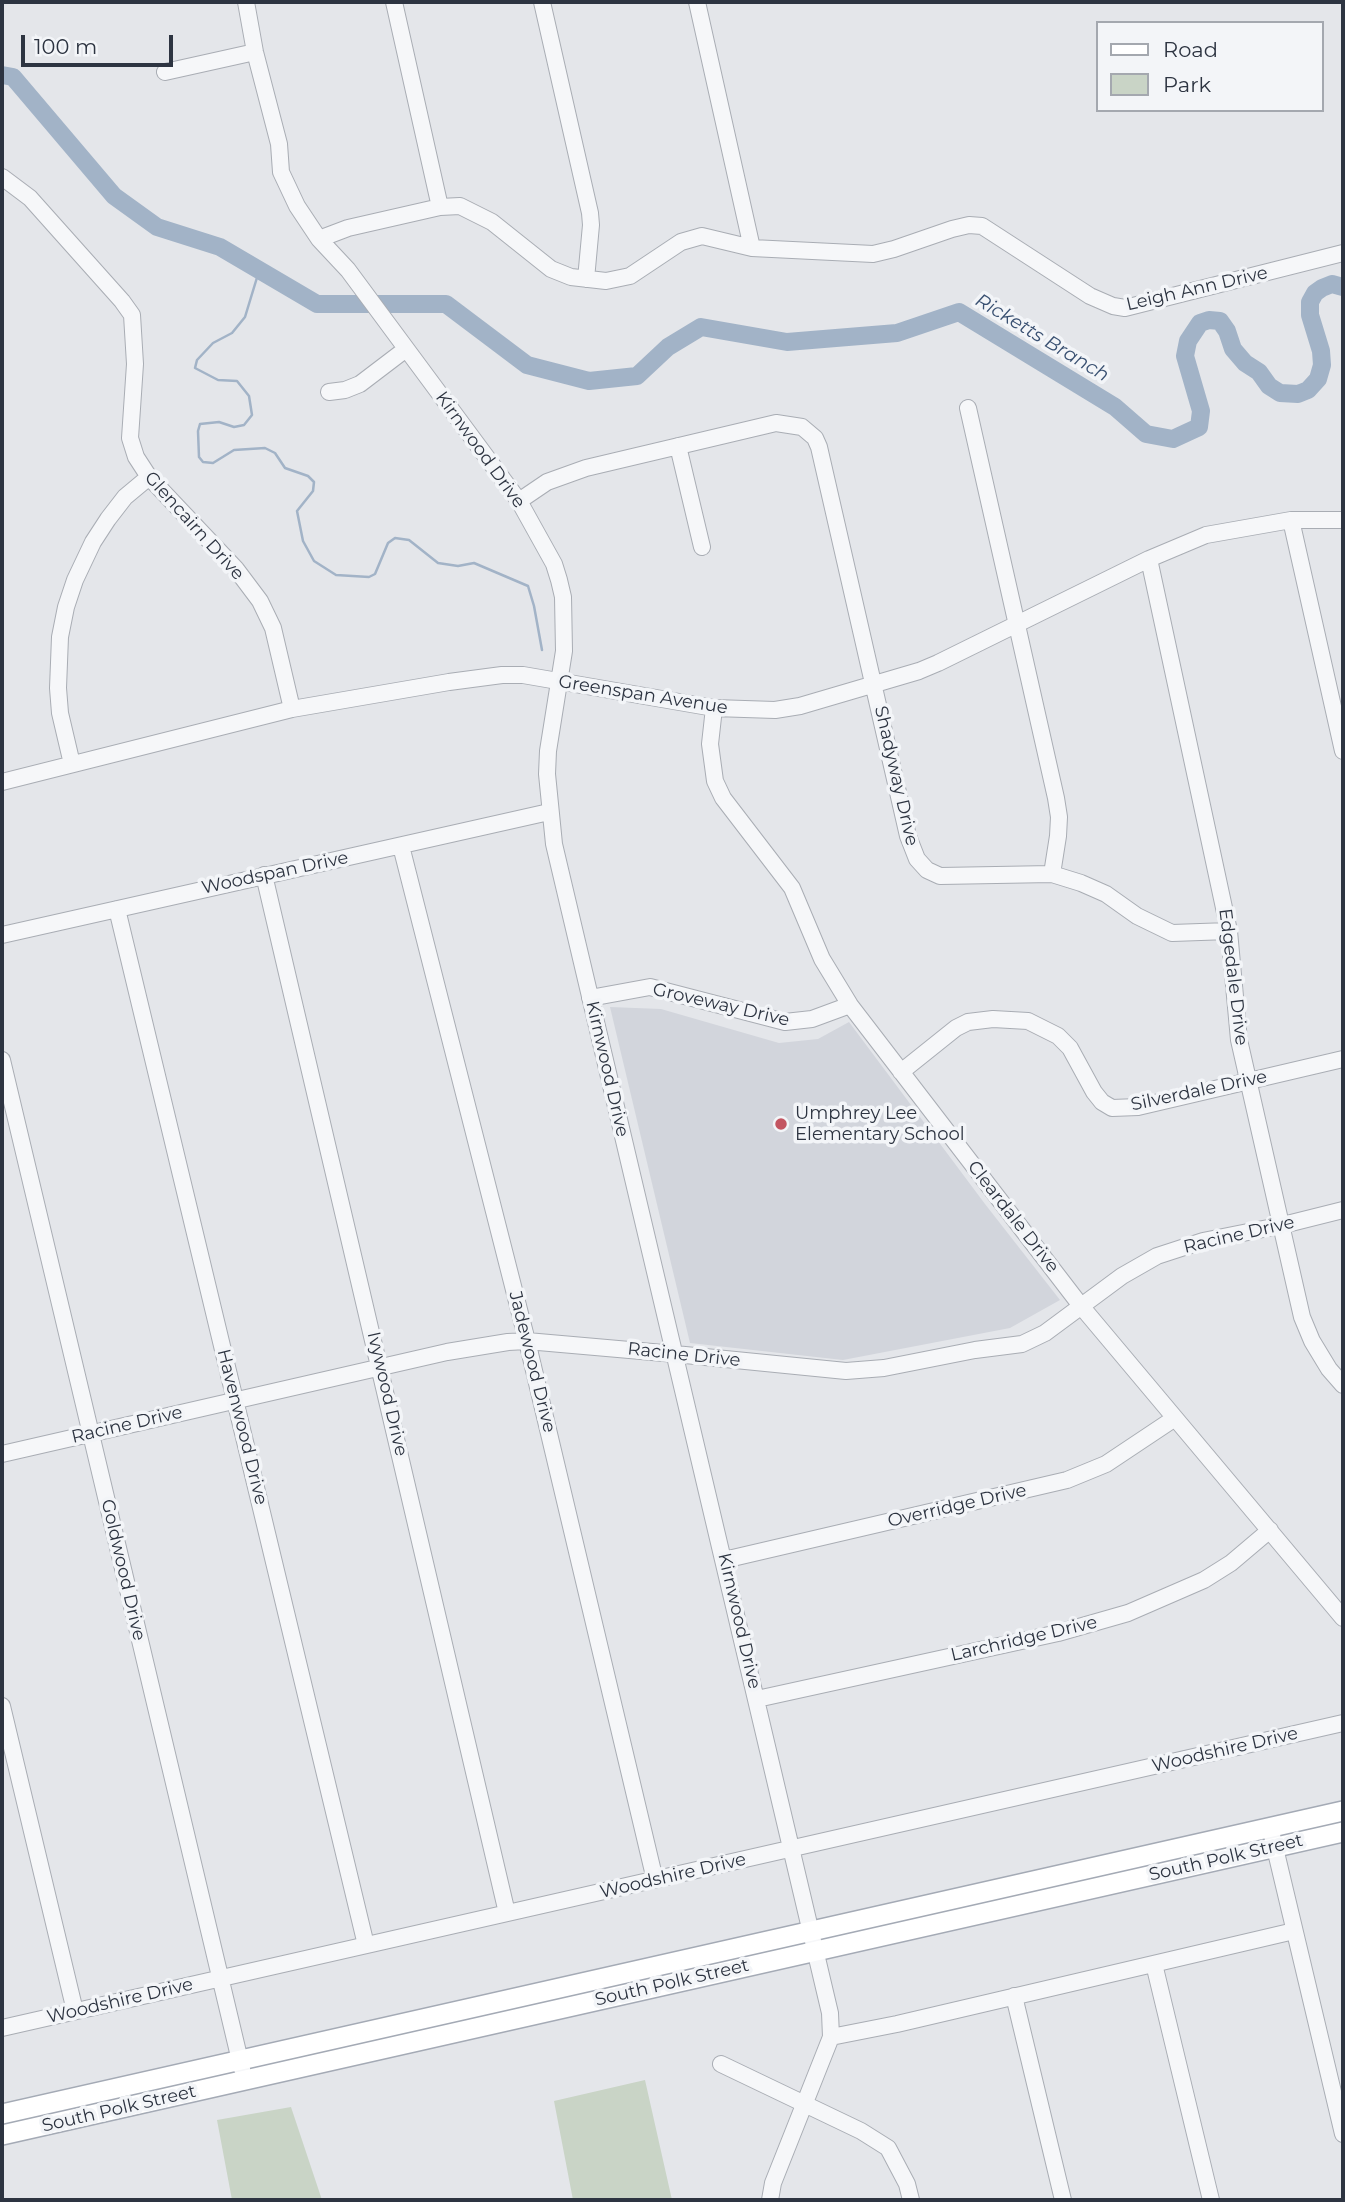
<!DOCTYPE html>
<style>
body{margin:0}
#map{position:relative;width:1345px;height:2202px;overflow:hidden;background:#e4e6ea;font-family:Montserrat,sans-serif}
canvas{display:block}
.frame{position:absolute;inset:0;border:4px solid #2d3441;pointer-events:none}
.legend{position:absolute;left:1096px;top:21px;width:228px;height:91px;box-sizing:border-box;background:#f3f5f8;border:2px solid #a4a8af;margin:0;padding:9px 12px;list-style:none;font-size:21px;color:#2d3441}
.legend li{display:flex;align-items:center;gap:14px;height:35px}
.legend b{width:35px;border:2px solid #a4a8af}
.scale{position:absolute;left:21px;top:35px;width:152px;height:32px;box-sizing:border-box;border:4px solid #2d3441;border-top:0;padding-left:9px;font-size:21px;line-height:24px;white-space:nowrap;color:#2d3441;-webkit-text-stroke:5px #f3f5f8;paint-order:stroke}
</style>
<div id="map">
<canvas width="1345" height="2202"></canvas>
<div class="frame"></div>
<ul class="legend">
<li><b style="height:9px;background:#fff"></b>Road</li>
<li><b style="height:19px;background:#c9d4c6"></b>Park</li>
</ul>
<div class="scale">100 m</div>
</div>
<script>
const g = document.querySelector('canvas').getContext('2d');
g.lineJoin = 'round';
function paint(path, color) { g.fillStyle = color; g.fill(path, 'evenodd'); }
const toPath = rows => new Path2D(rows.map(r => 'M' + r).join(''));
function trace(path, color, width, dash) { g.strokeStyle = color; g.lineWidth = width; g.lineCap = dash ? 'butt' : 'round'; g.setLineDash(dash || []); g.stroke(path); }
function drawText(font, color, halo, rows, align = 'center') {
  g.font = font + ' Montserrat,sans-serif'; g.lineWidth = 7; g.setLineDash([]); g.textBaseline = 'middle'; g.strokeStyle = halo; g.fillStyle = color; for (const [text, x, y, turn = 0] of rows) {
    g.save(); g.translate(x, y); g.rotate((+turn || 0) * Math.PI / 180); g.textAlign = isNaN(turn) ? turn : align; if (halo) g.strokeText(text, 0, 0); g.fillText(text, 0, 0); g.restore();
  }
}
paint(toPath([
 [610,1007,661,1009,779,1043,818,1039,849,1022,985,1204,1060,1300,1010,1328,843,1360,690,1343]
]), '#d2d5dc');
paint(toPath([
 [645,2080,672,2200,573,2200,554,2101],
 [291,2107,322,2200,232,2200,217,2120]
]), '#c9d4c6');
trace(toPath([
 [259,271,245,317,232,333,213,343,197,360,195,368,218,380,237,381,249,396,252,415,244,425,234,427,219,422,200,424,198,431,199,457,203,462,213,463,234,450,265,448,275,453,285,468,308,476,314,482,313,491,297,511,303,541,314,561,336,575,369,577,375,574,388,543,395,538,409,540,438,563,458,566,474,563,528,586,534,606,542,650]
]), '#a2b3c7', 2.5);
trace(toPath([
 [2,75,13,77,114,196,157,227,220,247,317,304,446,304,527,365,589,381,637,376,668,347,701,327,787,342,897,333,959,312,1115,407,1146,434,1173,439,1199,427,1201,411,1185,356,1188,341,1200,323,1209,320,1220,321,1227,331,1233,349,1245,363,1259,372,1269,386,1280,393,1298,394,1308,390,1318,379,1322,365,1321,351,1310,315,1310,302,1315,293,1322,288,1332,284,1343,287]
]), '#a2b3c7', 18);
const minor = toPath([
 [246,2,255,52,279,144,281,172,297,206,319,239,348,270,519,501,554,564,559,580,563,597,564,651,548,751,547,774,554,844,830,2013,831,2037,773,2183,770,2200],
 [394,2,440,207],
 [542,2,590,213,591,225,586,279],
 [697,2,752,248],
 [165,72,255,52],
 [2,177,30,198,122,301,132,315,135,364,130,438,136,457,149,477,236,569,260,601,273,628,292,709],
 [319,239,348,228,440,207,460,206,492,222,551,269,571,277,606,281,630,276,681,242,702,236,752,248,873,254,894,249,952,229,969,225,982,226,1090,296,1113,306,1125,308,1343,253],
 [329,392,345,390,360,384,406,349],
 [968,408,1056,798,1059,817,1058,836,1052,874],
 [678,446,702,547],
 [519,501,547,482,586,468,776,423,802,427,815,438,819,447,908,836,917,859,927,870,940,876,1052,874,1081,883,1106,894,1137,916,1172,933,1229,931],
 [1291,520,1343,751],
 [1149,559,1229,931,1239,1040,1302,1317,1312,1341,1329,1369,1343,1385],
 [714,708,710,744,715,781,723,798,792,888,822,959,850,1005,1081,1306,1343,1618],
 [72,764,60,713,58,688,60,637,66,607,75,580,93,542,108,519,125,497,149,477],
 [2,782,292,709,449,682,502,675,523,675,714,708,775,710,800,706,919,671,938,663,1149,559,1206,535,1291,520,1343,520],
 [401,846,527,1341,655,1880],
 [264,875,507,1913],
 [117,909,366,1945],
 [2,935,549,812],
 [590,998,650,987,785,1022,812,1019,850,1005],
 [2,1060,242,2069],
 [901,1072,956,1028,968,1022,993,1019,1028,1021,1058,1036,1070,1048,1094,1092,1102,1102,1112,1108,1138,1107,1343,1059],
 [2,1454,447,1352,508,1342,527,1341,675,1354,846,1371,884,1368,975,1350,1022,1344,1045,1333,1122,1276,1157,1256,1203,1241,1283,1225,1343,1210],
 [724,1560,1067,1480,1106,1464,1175,1418],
 [757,1699,1058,1633,1128,1613,1204,1580,1231,1563,1270,1530],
 [2,1706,75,2011],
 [1270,1827,1343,2134],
 [1154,1964,1211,2200],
 [1014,1996,1063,2200],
 [2,2028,1343,1723],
 [831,2037,897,2024,1294,1931],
 [721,2064,861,2131,888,2148,907,2184,911,2200]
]);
const major = toPath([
 [2,2114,1343,1811],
 [2,2135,1343,1832]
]);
trace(minor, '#a9adb4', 18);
trace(major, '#a4aab5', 22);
trace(minor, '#f6f7f9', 16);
trace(major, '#fff', 19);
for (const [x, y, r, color] of [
 [781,1124,7,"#c35561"]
]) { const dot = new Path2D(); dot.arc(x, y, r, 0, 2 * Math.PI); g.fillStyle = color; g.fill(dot); trace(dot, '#f3f5f8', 2.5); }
drawText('18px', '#2d3441', '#f3f5f8', [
 ["Leigh Ann Drive",1197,289,-13],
 ["Kirnwood Drive",480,450,54],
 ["Glencairn Drive",194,526,48],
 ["Greenspan Avenue",643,695,9],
 ["Shadyway Drive",896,776,77],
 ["Woodspan Drive",275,873,-12],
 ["Edgedale Drive",1233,977,83],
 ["Groveway Drive",721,1005,13],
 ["Kirnwood Drive",607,1069,77],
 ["Silverdale Drive",1199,1091,-12],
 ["Cleardale Drive",1013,1217,52],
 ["Racine Drive",1239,1235,-13],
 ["Racine Drive",684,1355,6],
 ["Jadewood Drive",532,1362,76],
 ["Ivywood Drive",387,1394,77],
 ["Racine Drive",127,1425,-13],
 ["Havenwood Drive",242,1427,76],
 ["Overridge Drive",957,1506,-13],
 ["Goldwood Drive",123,1570,77],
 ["Kirnwood Drive",739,1621,77],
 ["Larchridge Drive",1024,1639,-13],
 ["Woodshire Drive",1225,1750,-13],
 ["South Polk Street",1226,1858,-13],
 ["Woodshire Drive",673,1876,-13],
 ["South Polk Street",672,1983,-13],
 ["Woodshire Drive",120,2001,-13],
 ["South Polk Street",119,2109,-13]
]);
drawText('18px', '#2d3441', '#f3f5f8', [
 ["Umphrey Lee",795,1114],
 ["Elementary School",795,1135]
], 'left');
drawText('italic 19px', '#3a5172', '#f3f5f8', [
 ["Ricketts Branch",1042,338,31]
]);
</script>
